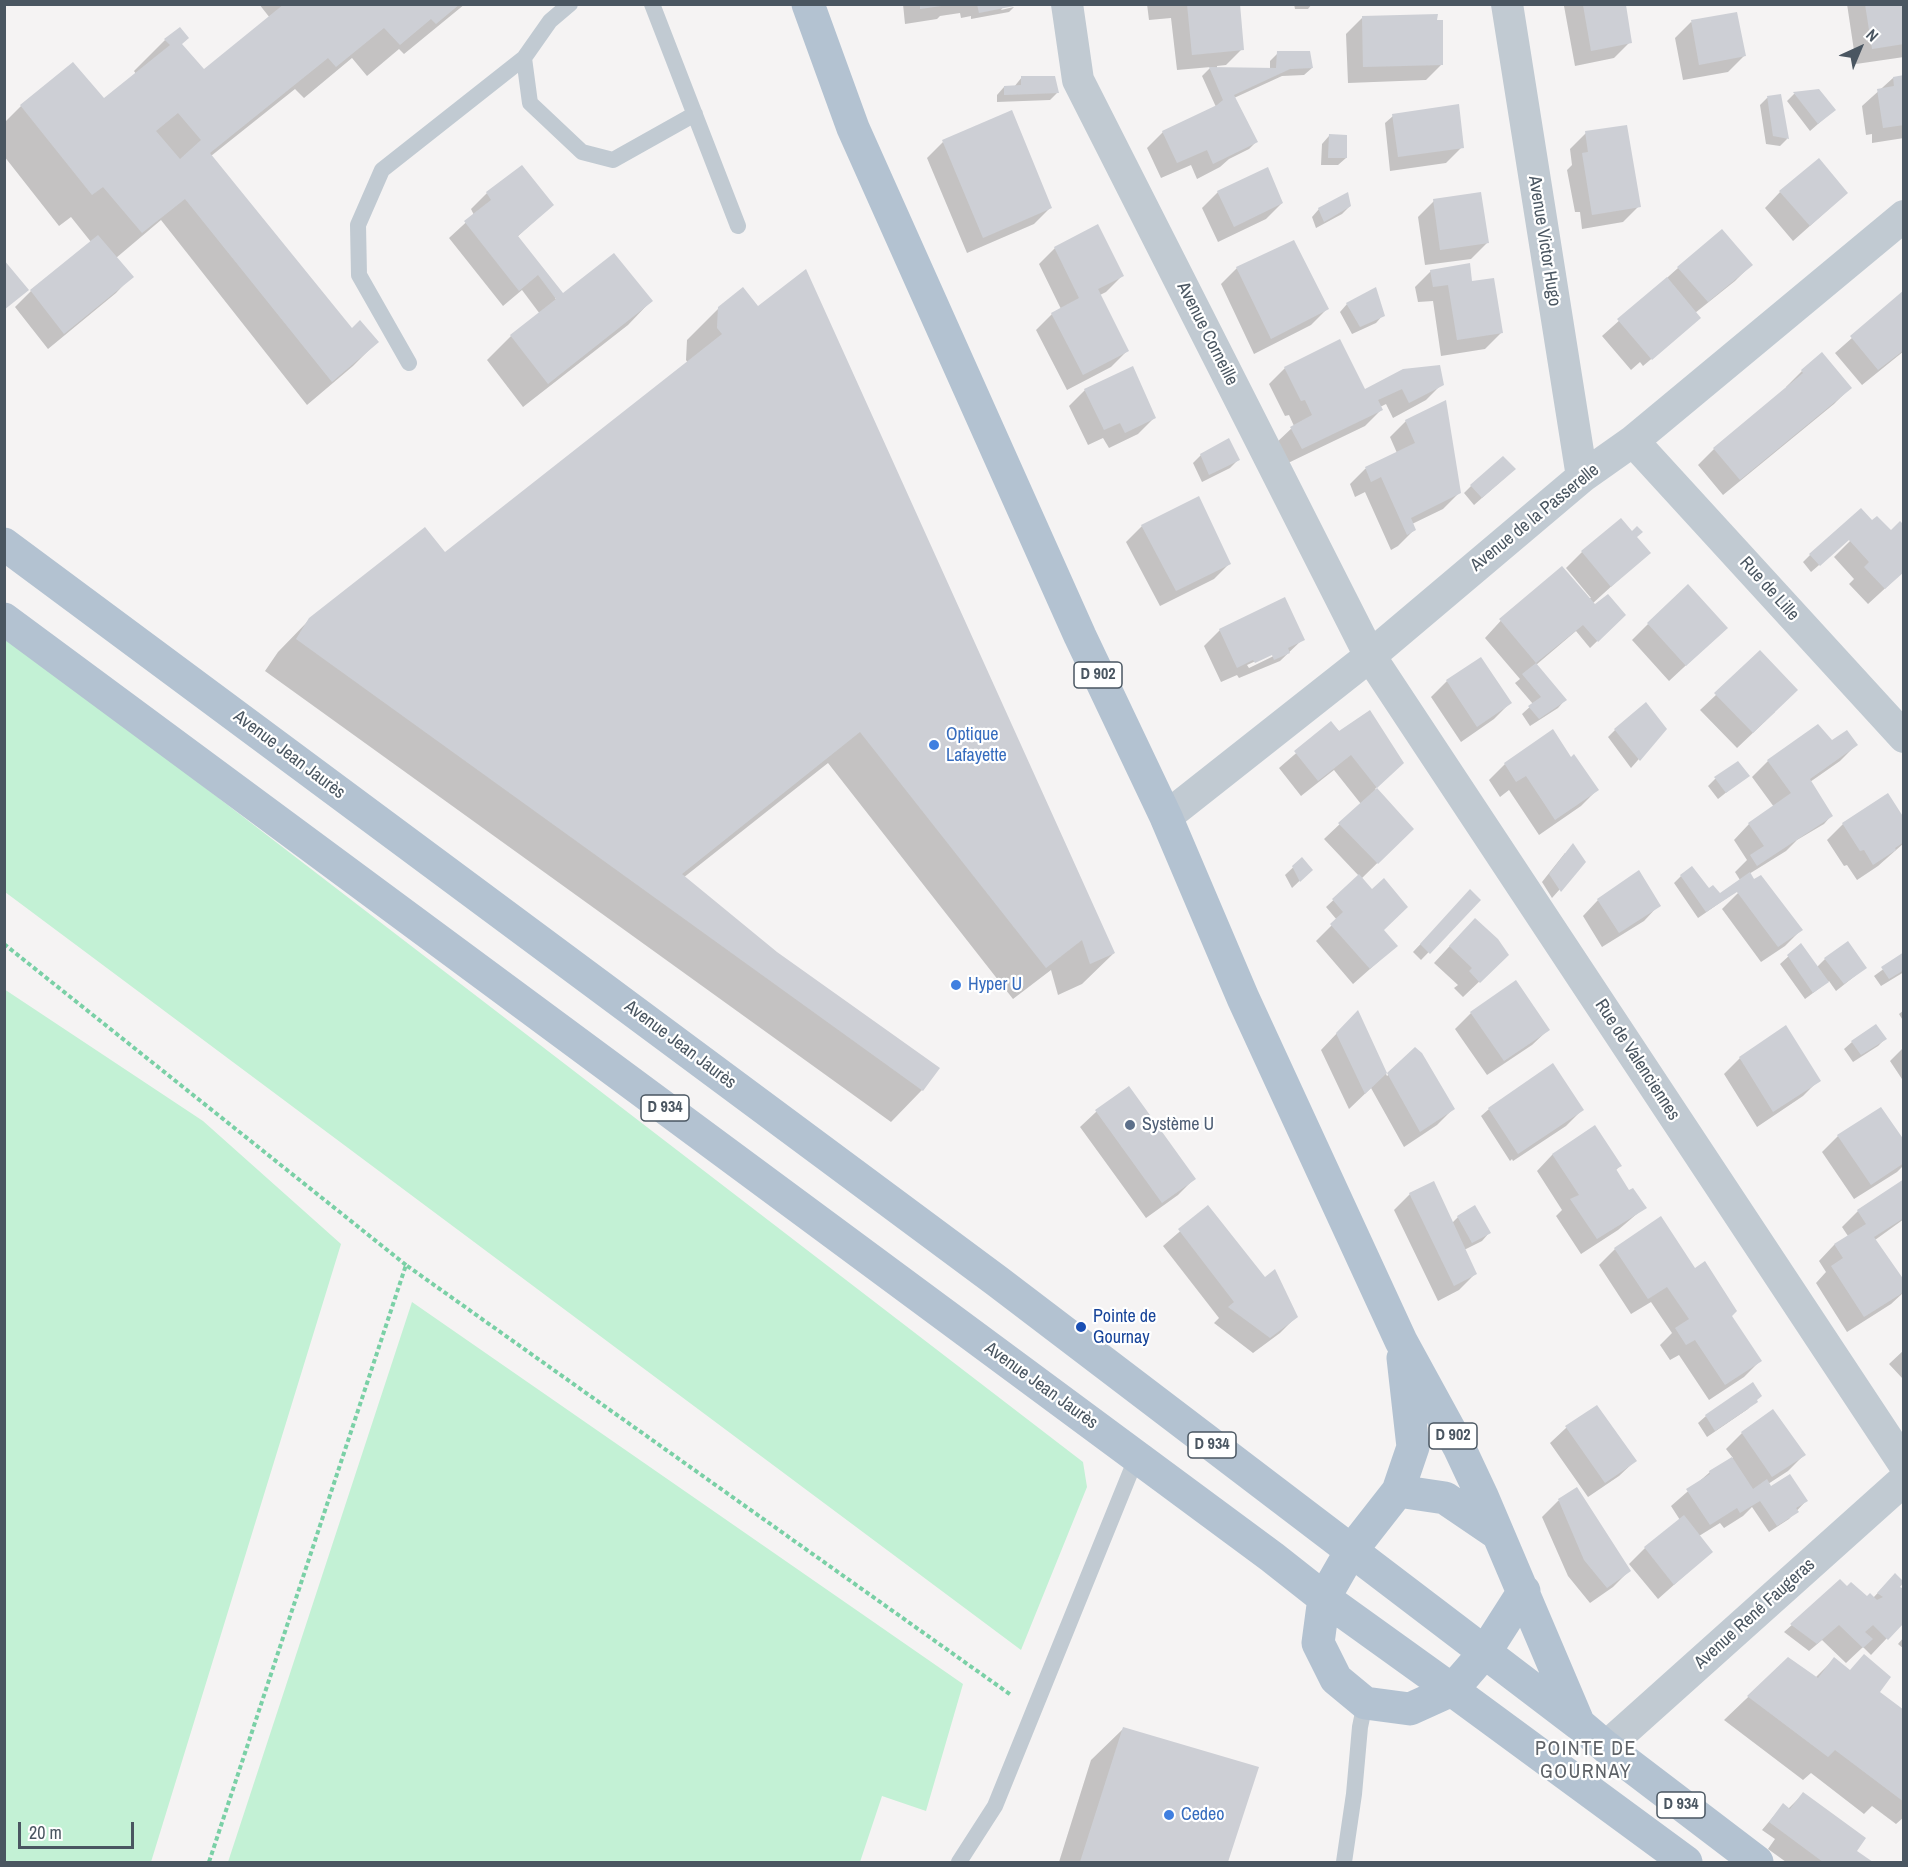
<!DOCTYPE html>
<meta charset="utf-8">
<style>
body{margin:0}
#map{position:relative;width:1908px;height:1867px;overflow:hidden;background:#f5f3f3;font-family:"Archivo Narrow",sans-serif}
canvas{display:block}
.frame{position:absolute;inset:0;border:6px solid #4a5661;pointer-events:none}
.north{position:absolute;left:1830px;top:18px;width:60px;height:60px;-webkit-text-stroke:4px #fff;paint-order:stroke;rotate:44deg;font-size:16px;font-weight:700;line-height:24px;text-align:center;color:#4a5661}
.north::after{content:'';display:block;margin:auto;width:21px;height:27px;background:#4a5661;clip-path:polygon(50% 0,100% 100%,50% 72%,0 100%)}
.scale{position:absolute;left:18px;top:1822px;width:116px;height:27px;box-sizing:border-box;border:3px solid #4a5661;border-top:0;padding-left:8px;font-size:18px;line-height:21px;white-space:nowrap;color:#4a5661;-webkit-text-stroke:4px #fff;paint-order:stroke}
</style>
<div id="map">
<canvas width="1908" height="1867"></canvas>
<div class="frame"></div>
<div class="north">N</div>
<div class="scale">20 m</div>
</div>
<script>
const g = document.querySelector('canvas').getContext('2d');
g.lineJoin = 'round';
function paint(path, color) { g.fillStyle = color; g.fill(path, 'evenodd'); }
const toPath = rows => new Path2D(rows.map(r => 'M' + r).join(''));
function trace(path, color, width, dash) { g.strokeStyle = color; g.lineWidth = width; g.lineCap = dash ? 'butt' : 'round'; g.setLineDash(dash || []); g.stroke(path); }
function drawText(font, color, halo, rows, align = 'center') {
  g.font = font + ' "Archivo Narrow",sans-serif'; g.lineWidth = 4.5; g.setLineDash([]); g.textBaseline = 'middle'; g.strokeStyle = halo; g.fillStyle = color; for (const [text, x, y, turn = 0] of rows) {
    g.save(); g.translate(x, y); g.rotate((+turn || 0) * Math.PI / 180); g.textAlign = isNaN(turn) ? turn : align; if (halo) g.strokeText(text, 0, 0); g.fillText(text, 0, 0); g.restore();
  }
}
paint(toPath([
 [4,638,134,733,1083,1462,1087,1487,1021,1650,5,892],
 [4,989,203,1121,341,1244,151,1862,5,1862],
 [412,1302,963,1684,926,1811,882,1796,860,1862,228,1862]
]), '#c3f1d5');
paint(toPath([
 [259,4,465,4,404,54,399,49,367,76,352,58,304,98,295,89,211,156,351,330,377,342,353,366,307,405,161,220,116,258,131,277,116,293,48,349,15,307,31,291,91,242,71,217,59,226,4,156,4,123,21,106,103,100,136,74,134,71,165,40,181,44,204,71,270,18],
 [903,4,1012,4,1004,6,1001,10,1014,7,1009,12,971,19,971,16,961,18,960,13,940,16,937,19,905,24],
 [1147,4,1238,4,1242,49,1226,65,1217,66,1217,68,1270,69,1270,61,1278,53,1312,68,1304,75,1282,76,1234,98,1256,142,1249,149,1229,159,1220,167,1197,179,1191,165,1161,178,1147,148,1163,132,1216,107,1202,76,1211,67,1177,70,1171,18,1149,20],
 [1294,4,1312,4,1308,9,1295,9],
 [1550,4,1624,4,1630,42,1614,58,1575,66,1564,6],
 [1847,4,1904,4,1904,57,1856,64],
 [1362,18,1442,64,1426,80,1348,83,1346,34],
 [1691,22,1744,56,1728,72,1683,80,1675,38],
 [1022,77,1057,93,1050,100,997,102,997,95,1004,87,1014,87],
 [1904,77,1904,138,1872,143,1872,134,1866,135,1862,106,1893,78],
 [1818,90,1826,117,1810,131,1787,101,1794,94],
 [1780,96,1787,139,1780,146,1766,144,1760,105,1767,98],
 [1393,116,1462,147,1446,163,1390,171,1385,123],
 [1586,133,1639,206,1623,222,1582,229,1580,212,1575,212,1567,170,1572,165,1570,149],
 [1329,136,1346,158,1338,165,1321,165,1322,144],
 [943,142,1050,208,1034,224,967,253,927,158],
 [1218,192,1282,203,1266,219,1218,242,1202,208],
 [1780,192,1830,208,1793,241,1765,208],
 [487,193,552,205,517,237,561,293,555,298,557,300,651,301,628,325,523,407,487,360,511,336,540,314,522,290,503,306,449,238,474,215,471,209],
 [1434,201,1487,243,1471,259,1425,265,1418,217],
 [1350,206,1342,214,1316,228,1312,217,1319,209],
 [1055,248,1122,276,1106,292,1100,295,1127,351,1111,367,1067,390,1036,330,1052,314,1061,309,1039,264],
 [1751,265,1735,281,1695,313,1663,349,1643,366,1640,362,1631,370,1602,336,1678,268],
 [1237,268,1327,309,1311,325,1254,354,1221,284],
 [1431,271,1471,283,1501,333,1485,349,1441,356,1433,301,1418,302,1415,287],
 [1904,292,1904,351,1862,385,1835,353],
 [1347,304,1383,315,1376,323,1352,334,1340,312],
 [719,308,1114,953,1082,984,1058,995,1051,970,1013,999,828,763,683,878,776,953,938,1068,922,1090,891,1122,265,671,278,652,310,619,444,554,688,363,686,360,687,340],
 [1285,368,1365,392,1442,384,1426,400,1393,418,1386,404,1380,407,1381,410,1365,426,1286,464,1275,444,1294,426,1289,415,1285,416,1269,384],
 [1802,371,1850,388,1834,404,1723,495,1698,465,1714,449,1787,388,1786,387],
 [1085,390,1154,418,1138,434,1109,448,1103,438,1088,445,1069,406],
 [1445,402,1459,493,1443,509,1412,524,1414,530,1398,546,1391,550,1365,492,1355,497,1350,484,1365,469,1397,453,1390,437,1406,421],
 [1201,455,1238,460,1230,468,1202,482,1193,463],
 [1507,476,1474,505,1464,493,1471,486],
 [1621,520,1648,553,1592,604,1617,622,1590,648,1576,631,1536,665,1565,700,1558,708,1530,726,1522,714,1533,704,1515,683,1520,679,1485,638,1506,615,1591,598,1566,568,1582,552],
 [1142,526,1230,563,1214,579,1160,606,1126,542],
 [1862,528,1904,571,1868,604,1849,584,1854,579,1834,557,1850,541,1849,539,1811,572,1803,562,1810,555],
 [1648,624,1710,643,1669,681,1632,640],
 [1220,630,1303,639,1280,661,1239,678,1237,675,1221,682,1204,646],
 [1287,647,1288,649,1249,668,1247,665],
 [1751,662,1775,712,1737,748,1700,710],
 [1447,681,1510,703,1494,719,1461,742,1431,697],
 [1331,723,1386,778,1375,789,1412,829,1361,879,1382,930,1396,946,1353,984,1316,941,1337,920,1326,907,1359,876,1324,839,1361,804,1334,770,1301,796,1279,768],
 [1665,729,1631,768,1608,737,1615,730],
 [1552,732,1570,760,1597,790,1581,806,1539,835,1509,790,1500,797,1489,780,1505,764],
 [1832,742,1856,745,1840,761,1810,782,1831,816,1824,824,1797,840,1786,851,1749,874,1801,930,1785,946,1761,962,1722,909,1738,893,1737,891,1698,918,1674,883,1681,876,1720,895,1740,880,1735,872,1747,860,1734,840,1749,824,1774,807,1752,777,1768,761],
 [1748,775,1718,799,1708,786,1715,779],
 [1904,821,1904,843,1878,866,1857,880,1847,865,1844,866,1827,840,1843,824],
 [1565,853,1584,862,1552,898,1542,882],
 [1302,859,1311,870,1292,888,1285,875],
 [1463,899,1479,900,1421,960,1413,952],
 [1598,900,1659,905,1644,921,1602,947,1583,916],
 [1459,936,1507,955,1463,997,1454,988,1458,985,1434,963],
 [1801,945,1817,967,1825,959,1865,968,1836,991,1829,981,1805,999,1780,964],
 [1904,954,1904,972,1881,986,1874,976],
 [1904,1010,1904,1022,1899,1014],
 [1357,1012,1387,1076,1415,1049,1453,1109,1437,1125,1404,1147,1371,1088,1349,1109,1321,1050],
 [1471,1013,1548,1030,1532,1045,1487,1075,1455,1029],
 [1786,1027,1819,1080,1803,1096,1757,1127,1724,1074,1740,1058],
 [1885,1039,1878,1046,1853,1062,1844,1049,1852,1042],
 [1904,1047,1904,1082,1890,1061],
 [1128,1088,1194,1179,1178,1195,1146,1218,1080,1127,1096,1112],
 [1489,1109,1582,1110,1566,1126,1513,1161,1512,1159,1510,1161,1481,1116],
 [1594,1127,1620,1166,1615,1171,1627,1190,1645,1207,1618,1230,1581,1254,1556,1216,1562,1210,1537,1171,1552,1155],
 [1838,1136,1904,1143,1904,1165,1897,1172,1854,1199,1822,1152],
 [1904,1181,1904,1219,1875,1240,1904,1292,1891,1304,1847,1332,1816,1283,1826,1272,1819,1261,1834,1245,1848,1236,1842,1227,1858,1211],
 [1410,1194,1452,1223,1458,1217,1489,1233,1482,1241,1464,1250,1475,1274,1459,1290,1438,1301,1394,1210],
 [1208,1207,1296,1317,1280,1333,1253,1353,1214,1323,1219,1318,1163,1246],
 [1615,1249,1694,1270,1730,1316,1760,1361,1744,1377,1709,1400,1679,1355,1670,1360,1660,1345,1672,1333,1651,1302,1631,1314,1599,1265],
 [1904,1350,1904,1389,1902,1387,1903,1379,1889,1364],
 [1755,1400,1748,1409,1707,1437,1698,1423,1706,1416],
 [1597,1407,1635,1461,1619,1476,1588,1497,1550,1443,1566,1428],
 [1742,1433,1804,1455,1788,1471,1768,1484,1771,1488,1806,1501,1789,1519,1769,1532,1752,1507,1743,1516,1724,1528,1720,1523,1699,1536,1711,1552,1658,1599,1629,1564,1645,1548,1680,1520,1671,1506,1710,1472,1733,1458,1726,1449],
 [1577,1489,1629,1571,1613,1587,1590,1603,1568,1576,1542,1517,1558,1501],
 [1887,1583,1898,1587,1904,1620,1871,1655,1863,1647,1846,1663,1822,1640,1809,1651,1784,1632,1803,1615,1847,1588,1867,1598,1873,1598],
 [1904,1637,1904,1649,1898,1644],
 [1788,1659,1815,1678,1834,1659,1904,1712,1904,1817,1896,1824,1872,1806,1864,1814,1811,1773,1803,1780,1724,1720],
 [1123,1729,1257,1768,1226,1862,1059,1862,1091,1760],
 [1803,1794,1855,1851,1871,1862,1786,1862,1768,1849,1775,1839,1762,1830,1783,1805,1788,1809]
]), '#0003');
paint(toPath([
 [284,4,460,4,436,24,431,19,400,45,384,28,336,67,328,58,210,153,352,328,360,320,379,342,332,382,185,199,142,233,103,187,92,195,20,105,73,62,104,98,170,45,164,39,180,27,189,38,182,44,204,69],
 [178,113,201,140,180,159,156,131],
 [920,4,941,4,941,6,920,9],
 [977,4,1014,4,1014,6,979,13],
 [1187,4,1240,4,1244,50,1192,55],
 [1865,4,1904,4,1904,44,1872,49],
 [1583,5,1626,5,1632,43,1591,51],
 [1737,12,1746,56,1699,65,1691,20],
 [1438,14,1437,20,1443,20,1443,65,1363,67,1362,16],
 [1277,51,1310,51,1313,68,1290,69,1234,95,1258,142,1213,164,1207,150,1177,163,1162,131,1217,105,1223,100,1209,67,1276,68],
 [1904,75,1904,125,1883,128,1877,89,1894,86,1893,77],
 [1021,76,1055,76,1059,93,1004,95,1004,86,1021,85],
 [1819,89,1836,110,1818,124,1793,92],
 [1781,94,1789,139,1773,136,1767,96],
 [1459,104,1464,148,1398,157,1392,114],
 [1012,110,1052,208,983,238,942,140],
 [1627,125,1641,207,1592,215,1582,153,1588,152,1585,131],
 [1329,134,1347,135,1347,158,1328,158],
 [1819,158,1848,193,1810,226,1779,191],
 [522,165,554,205,518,236,563,293,614,253,653,301,548,384,510,335,556,299,538,275,519,291,464,221,491,200,486,192],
 [1268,167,1283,203,1234,227,1217,191],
 [1348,192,1351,206,1324,222,1318,208],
 [1481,192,1489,243,1440,250,1433,199],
 [1098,224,1124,276,1098,289,1129,351,1083,375,1051,313,1079,298,1054,247],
 [1722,229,1753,265,1708,302,1677,267],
 [98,235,134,277,64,334,30,290],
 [1294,240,1329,309,1271,339,1236,267],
 [4,260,29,290,4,310],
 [1470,263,1472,281,1494,278,1503,333,1457,340,1448,285,1433,287,1430,270],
 [806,269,1115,953,1090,964,1082,940,1046,968,860,732,682,874,777,952,940,1068,923,1091,296,639,309,618,425,527,445,552,722,334,717,328,718,307,743,287,758,306],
 [1667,277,1701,318,1652,360,1617,319],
 [1376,287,1385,316,1360,327,1346,303],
 [1904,290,1904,350,1878,370,1850,336],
 [1340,339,1365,389,1403,369,1440,365,1444,385,1409,403,1402,389,1378,400,1383,410,1302,449,1290,427,1312,415,1305,400,1301,401,1284,367],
 [1822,352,1852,388,1740,480,1713,448,1803,373,1801,370],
 [1133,366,1156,418,1125,433,1120,423,1104,430,1084,389],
 [1446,400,1461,493,1411,518,1416,530,1407,535,1381,477,1371,482,1365,467,1415,443,1405,420],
 [1229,438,1240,460,1209,475,1200,454],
 [1503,456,1516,469,1482,498,1470,485],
 [1199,496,1231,564,1176,591,1141,525],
 [1861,508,1872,520,1877,516,1891,530,1900,521,1904,525,1904,572,1885,589,1864,567,1869,562,1849,540,1820,566,1809,554],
 [1621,518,1632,531,1637,526,1643,532,1637,537,1651,553,1611,587,1581,551],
 [1562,566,1595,604,1608,594,1626,615,1598,642,1583,625,1536,663,1499,619],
 [1688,584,1728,628,1686,666,1647,623],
 [1285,597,1305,640,1288,648,1290,653,1274,660,1272,655,1255,663,1253,660,1237,668,1219,629],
 [1760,650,1798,690,1753,733,1714,693],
 [1481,657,1512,703,1477,727,1446,680],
 [1536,663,1567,700,1539,719,1528,706,1541,697,1522,674],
 [1646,702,1667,729,1640,761,1614,729],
 [1370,710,1404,763,1377,788,1414,829,1378,864,1338,823,1377,788,1351,755,1318,781,1294,751,1331,721,1339,731],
 [1818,724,1832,740,1847,730,1858,745,1810,779,1833,816,1757,866,1750,855,1764,846,1748,823,1791,793,1767,760],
 [1553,729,1571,757,1574,754,1599,790,1555,820,1526,776,1516,782,1504,763],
 [1738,761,1750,776,1726,793,1714,777],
 [1888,793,1904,818,1904,842,1895,848,1896,850,1873,865,1864,850,1860,851,1842,823],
 [1573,843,1586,862,1561,892,1549,874],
 [1302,857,1313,870,1300,882,1292,866],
 [1692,866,1709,888,1713,885,1720,893,1750,872,1754,879,1761,875,1803,930,1778,947,1737,892,1706,912,1680,875],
 [1639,870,1661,906,1619,933,1597,899],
 [1359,874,1372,889,1384,878,1408,907,1384,930,1398,946,1370,969,1330,924,1343,912,1332,899],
 [1470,889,1481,900,1430,954,1420,944],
 [1475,918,1498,939,1509,955,1480,983,1469,971,1472,968,1449,946],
 [1848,941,1867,968,1844,984,1824,958],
 [1801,943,1829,982,1813,993,1787,955],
 [1904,952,1904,970,1889,979,1881,967],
 [1516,980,1550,1030,1504,1061,1470,1012],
 [1358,1010,1387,1073,1365,1094,1336,1033],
 [1876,1024,1887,1039,1861,1055,1851,1041],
 [1786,1025,1821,1081,1773,1112,1739,1057],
 [1415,1047,1422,1053,1455,1109,1420,1132,1387,1073],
 [1553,1063,1584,1110,1518,1154,1488,1108],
 [1129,1086,1196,1179,1162,1203,1095,1110],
 [1881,1107,1904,1140,1904,1163,1871,1185,1837,1135],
 [1595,1125,1622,1166,1616,1169,1629,1190,1633,1188,1647,1208,1597,1239,1570,1199,1579,1195,1552,1154],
 [1904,1179,1904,1218,1874,1237,1904,1280,1904,1292,1864,1317,1831,1266,1843,1258,1834,1244,1866,1224,1857,1210],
 [1434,1181,1477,1274,1454,1286,1409,1193],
 [1208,1205,1265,1277,1275,1269,1298,1317,1270,1338,1228,1307,1234,1302,1178,1229],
 [1475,1205,1491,1233,1472,1243,1457,1216],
 [1661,1216,1695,1268,1705,1261,1737,1311,1732,1316,1762,1361,1725,1385,1695,1340,1686,1345,1675,1328,1689,1319,1667,1287,1648,1299,1614,1248],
 [1753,1382,1762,1396,1757,1400,1758,1402,1715,1431,1705,1415],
 [1597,1405,1637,1461,1605,1483,1565,1426],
 [1773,1409,1806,1455,1772,1477,1741,1432],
 [1732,1457,1753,1489,1767,1479,1771,1486,1790,1474,1808,1501,1796,1508,1799,1512,1777,1526,1760,1501,1740,1513,1737,1508,1710,1525,1686,1489,1710,1474,1709,1471],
 [1577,1487,1631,1571,1607,1588,1584,1560,1558,1499],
 [1684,1515,1713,1552,1674,1585,1644,1547],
 [1895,1573,1904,1582,1900,1587,1904,1589,1904,1623,1888,1640,1873,1625,1865,1632,1873,1639,1863,1648,1839,1625,1817,1644,1790,1624,1840,1579,1847,1586,1851,1582,1867,1596,1870,1593,1877,1600,1883,1597,1877,1593],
 [1864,1654,1891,1677,1880,1692,1904,1710,1904,1802,1835,1750,1828,1757,1747,1696,1788,1657,1818,1678,1834,1657,1850,1670],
 [1123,1727,1259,1767,1228,1862,1080,1862],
 [1803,1792,1866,1838,1857,1851,1873,1862,1823,1862,1769,1822,1783,1803,1790,1809]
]), '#cdcfd5');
trace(toPath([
 [4,944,406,1265],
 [209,1862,406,1265,1011,1695]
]), '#7ad0a6', 4, [4.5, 3]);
trace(toPath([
 [570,4,550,21,524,58,530,103,582,152,613,160,695,114],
 [652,4,738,226],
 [409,363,359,275,358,225,382,170,524,58],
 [959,1862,995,1806,1137,1456],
 [1344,1862,1354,1794,1360,1727,1365,1703]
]), '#c1cad2', 16);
trace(toPath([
 [1067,4,1078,80,1370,656,1904,1464],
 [1507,4,1582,477],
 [1633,441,1904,737],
 [1166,817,1370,656,1582,477,1633,441,1904,216],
 [1606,1747,1904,1480]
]), '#c1cad2', 32);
trace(toPath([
 [808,4,853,128,1080,636,1166,817,1243,998,1401,1341,1459,1447,1482,1496,1578,1722],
 [4,544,997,1281,1579,1724,1606,1747,1757,1862],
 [4,619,1272,1557,1324,1598,1452,1690,1686,1862],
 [1403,1358,1413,1447,1398,1491,1351,1551,1324,1598,1318,1643,1336,1679,1365,1703,1410,1709,1452,1690,1485,1652,1524,1591],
 [1398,1491,1445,1498,1498,1534]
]), '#b3c2d1', 33);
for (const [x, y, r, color] of [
 [934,745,6,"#3f7fe0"],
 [956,985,6,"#3f7fe0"],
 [1130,1125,6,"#5c6f8a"],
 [1081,1327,6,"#1a4fb4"],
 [1169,1815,6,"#3f7fe0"]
]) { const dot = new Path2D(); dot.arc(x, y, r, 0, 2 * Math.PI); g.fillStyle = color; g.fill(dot); trace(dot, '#fff', 2); }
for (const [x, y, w] of [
 [1098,675,48],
 [665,1108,48],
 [1453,1436,48],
 [1212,1445,48],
 [1681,1805,48]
]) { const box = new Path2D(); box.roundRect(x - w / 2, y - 13, w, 26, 4.5); g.fillStyle = '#fff'; g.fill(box); trace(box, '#4a5661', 1.5); }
drawText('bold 16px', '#4a5661', null, [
 ["D 902",1098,675],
 ["D 934",665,1108],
 ["D 902",1453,1436],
 ["D 934",1212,1445],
 ["D 934",1681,1805]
]);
drawText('18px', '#4a5661', '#fff', [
 ["Avenue Victor Hugo",1544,241,81],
 ["Avenue Corneille",1207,334,63],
 ["Avenue de la Passerelle",1535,518,-39],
 ["Rue de Lille",1769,589,48],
 ["Avenue Jean Jaurès",289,755,37],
 ["Avenue Jean Jaurès",680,1045,37],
 ["Rue de Valenciennes",1637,1060,57],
 ["Avenue Jean Jaurès",1041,1386,36],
 ["Avenue René Faugeras",1755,1614,-42]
]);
drawText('18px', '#366cbe', '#fff', [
 ["Optique",946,735],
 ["Lafayette",946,756],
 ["Hyper U",968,985],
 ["Cedeo",1181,1815]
], 'left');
drawText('18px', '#4e5e75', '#fff', [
 ["Système U",1142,1125]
], 'left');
drawText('18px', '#164399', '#fff', [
 ["Pointe de",1093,1317],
 ["Gournay",1093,1338]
], 'left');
g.letterSpacing = '1.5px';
drawText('20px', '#5f6368', '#fff', [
 ["POINTE DE",1586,1750],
 ["GOURNAY",1586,1773]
]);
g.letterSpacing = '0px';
</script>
